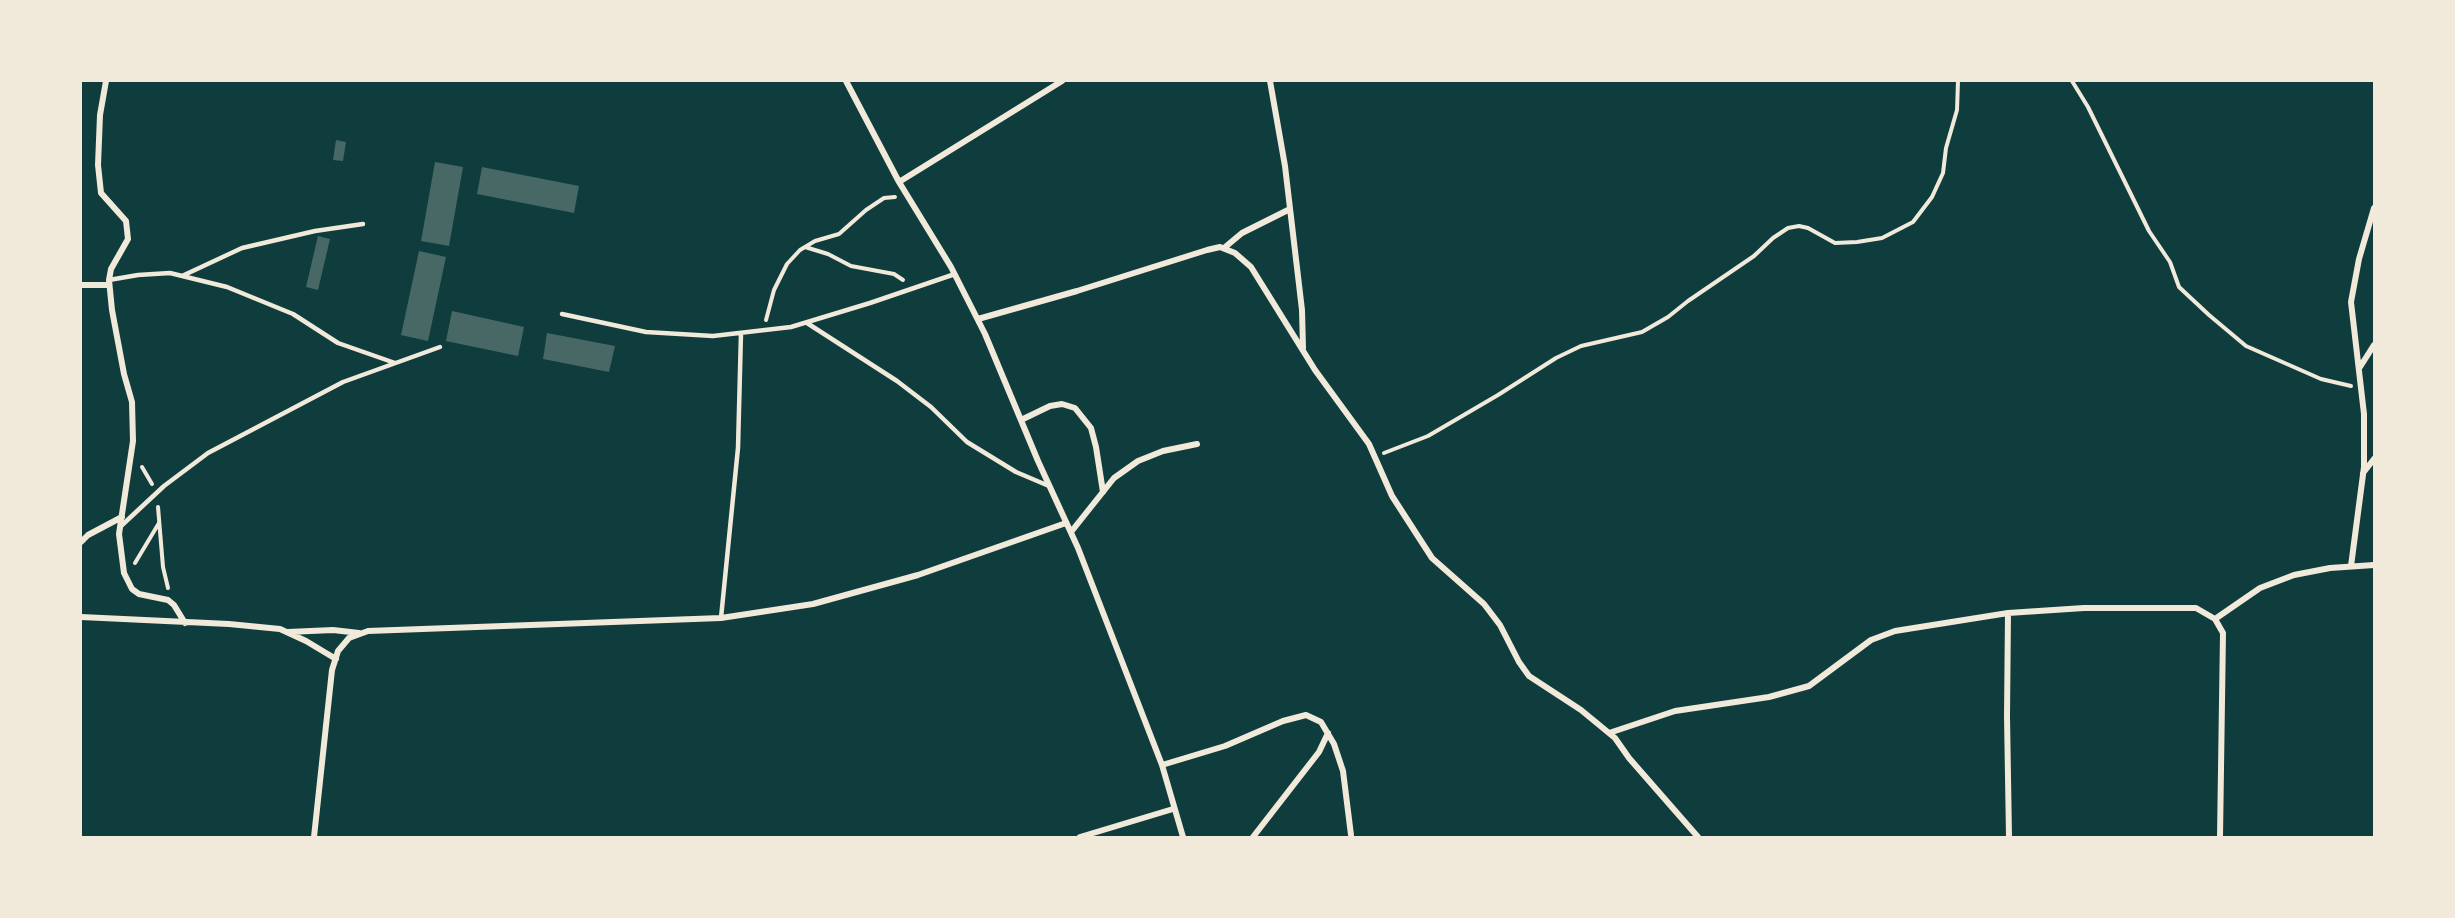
<!DOCTYPE html>
<style>
body{margin:0}
#map{position:relative;width:2455px;height:918px;overflow:hidden;background:#0f3d3e;font-family:Quicksand,sans-serif}
canvas{display:block}
.frame{position:absolute;inset:0;border:82px solid #f1e9da;pointer-events:none}
</style>
<div id="map">
<canvas width="2455" height="918"></canvas>
<div class="frame"></div>
</div>
<script>
const g = document.querySelector('canvas').getContext('2d');
g.lineJoin = 'round';
function paint(path, color) { g.fillStyle = color; g.fill(path, 'evenodd'); }
const toPath = rows => new Path2D(rows.map(r => 'M' + r).join(''));
function trace(path, color, width, dash) { g.strokeStyle = color; g.lineWidth = width; g.lineCap = dash ? 'butt' : 'round'; g.setLineDash(dash || []); g.stroke(path); }
paint(toPath([
 [336,140,346,142,343,161,333,160],
 [435,162,463,167,449,246,421,241],
 [482,167,579,186,574,213,477,194],
 [318,236,330,239,318,290,306,287],
 [419,251,446,257,428,341,401,335],
 [452,311,524,327,518,356,446,341],
 [547,333,615,346,609,372,543,359]
]), '#486865');
trace(toPath([
 [2072,81,2088,107,2149,231,2170,262,2179,287,2209,315,2246,346,2321,379,2351,386],
 [805,247,828,254,851,266,894,274,903,280],
 [766,320,774,290,787,264,800,250,815,241,839,234,866,210,884,198,895,197],
 [1384,453,1428,436,1498,395,1556,358,1581,346,1642,332,1668,317,1688,301,1754,256,1773,238,1788,228,1799,226,1808,228,1835,243,1857,242,1882,238,1913,222,1932,197,1943,173,1946,148,1957,110,1958,81],
 [142,467,152,484],
 [158,507,163,567,168,588],
 [135,563,159,523]
]), '#f1e9da', 4);
trace(toPath([
 [182,276,242,248,315,231,363,224],
 [109,280,138,275,170,273,227,287,293,314,338,343,395,363],
 [562,314,646,332,713,336,791,327,870,303,955,274],
 [807,323,897,381,931,407,967,442,1016,472,1049,486],
 [120,527,164,486,208,453,343,382,440,347],
 [721,618,738,448,741,333]
]), '#f1e9da', 4.5);
trace(toPath([
 [106,81,100,115,98,165,101,193,126,221,128,239,111,269,109,280,112,310,124,374,132,402,133,441,119,534,124,573,132,589,139,594,168,600,174,605,185,623],
 [846,81,899,182,951,267,985,334,1038,461,1078,548,1162,765,1183,837],
 [1270,81,1285,166,1302,310,1303,348],
 [899,182,1062,81],
 [1224,248,1242,233,1290,209],
 [81,285,109,285],
 [978,319,1077,291,1207,250,1220,247,1235,253,1251,267,1315,370,1369,444,1392,496,1432,558,1484,604,1500,625,1519,662,1529,676,1581,710,1615,738,1629,758,1698,837],
 [2360,367,2374,345],
 [1021,420,1050,406,1062,404,1075,408,1091,428,1096,447,1103,492],
 [2363,473,2374,459],
 [1071,532,1114,478,1138,461,1163,451,1197,444],
 [81,542,88,535,122,517],
 [2351,566,2364,467,2364,414,2351,302,2359,259,2374,208],
 [2008,613,2007,716,2009,837],
 [81,617,229,624,280,629,306,641,336,659],
 [2215,619,2260,588,2294,575,2330,568,2374,565],
 [288,632,333,630,359,633],
 [1609,733,1675,711,1769,697,1809,686,1871,640,1895,631,2008,613,2084,608,2196,608,2215,619,2223,633,2220,837],
 [1162,765,1225,746,1283,721,1306,715,1321,722,1334,744,1343,771,1351,835],
 [314,837,332,670,338,651,349,638,368,631,721,618,813,604,918,575,1066,523],
 [1080,837,1173,809],
 [1253,837,1319,752,1328,733]
]), '#f1e9da', 6);
</script>
